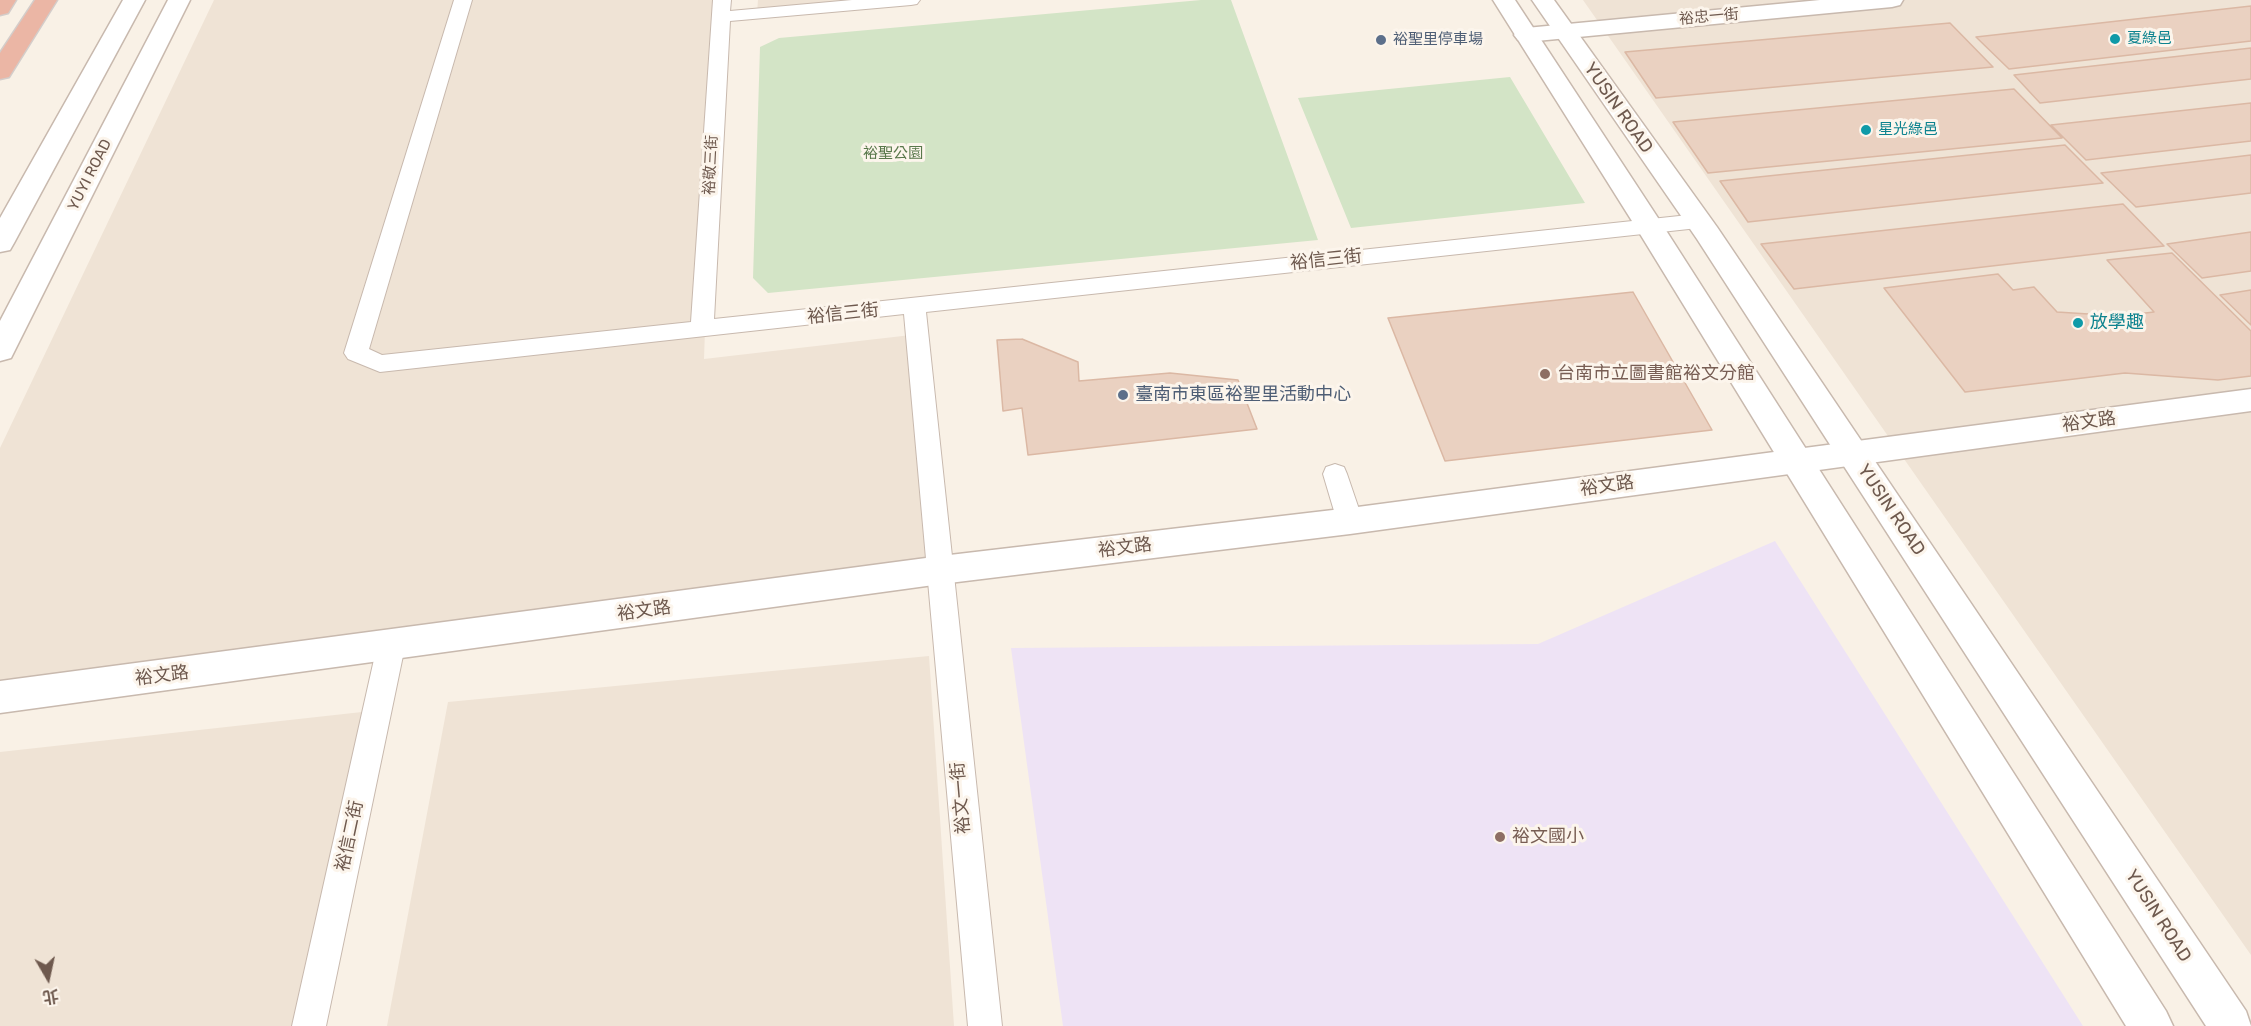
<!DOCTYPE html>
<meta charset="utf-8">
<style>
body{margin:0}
#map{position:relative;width:2251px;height:1026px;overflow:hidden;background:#f9f1e6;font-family:Rubik,"Noto Sans TC",sans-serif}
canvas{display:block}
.north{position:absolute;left:18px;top:948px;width:60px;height:60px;-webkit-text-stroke:4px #fcf5ec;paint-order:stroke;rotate:171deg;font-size:16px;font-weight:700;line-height:24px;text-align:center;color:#6e594e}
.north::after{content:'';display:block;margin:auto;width:21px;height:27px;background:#6e594e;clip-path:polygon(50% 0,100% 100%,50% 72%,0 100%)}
</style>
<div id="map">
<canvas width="2251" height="1026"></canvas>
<div class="north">北</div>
</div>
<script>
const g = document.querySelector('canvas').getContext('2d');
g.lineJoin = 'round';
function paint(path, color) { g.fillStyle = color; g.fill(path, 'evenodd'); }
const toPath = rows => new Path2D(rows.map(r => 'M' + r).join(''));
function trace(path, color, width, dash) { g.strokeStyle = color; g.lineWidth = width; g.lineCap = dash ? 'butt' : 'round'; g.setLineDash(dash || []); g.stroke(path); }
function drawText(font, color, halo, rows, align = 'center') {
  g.font = font + ' Rubik,"Noto Sans TC",sans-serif'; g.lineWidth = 6; g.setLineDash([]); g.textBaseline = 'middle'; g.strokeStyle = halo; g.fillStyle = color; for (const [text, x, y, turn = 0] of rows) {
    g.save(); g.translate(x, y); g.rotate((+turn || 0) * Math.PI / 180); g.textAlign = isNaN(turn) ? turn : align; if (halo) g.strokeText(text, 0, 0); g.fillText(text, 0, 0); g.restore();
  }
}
paint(toPath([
 [214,0,716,0,704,359,911,335,934,563,0,689,0,448],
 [758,0,896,0,757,13],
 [1583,0,2251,0,2251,955],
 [929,656,954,1026,387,1026,448,702],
 [362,712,294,1026,0,1026,0,752]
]), '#efe3d5');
paint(toPath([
 [1775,541,2083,1026,1063,1026,1011,648,1538,644]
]), '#eee3f5');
paint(toPath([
 [1201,0,1231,0,1318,240,768,293,753,278,760,47,779,38],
 [1510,77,1585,203,1351,228,1298,98]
]), '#d3e4c6');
const building = toPath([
 [2251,6,2251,41,2009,69,1976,37,2251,6],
 [1950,23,1993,67,1656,98,1625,52,1950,23],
 [2251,48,2251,79,2040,103,2014,75,2251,48],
 [2014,89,2062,138,1708,173,1673,122,2014,89],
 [2251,103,2251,141,2086,160,2051,125,2251,103],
 [2065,145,2103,183,1748,222,1720,181,2065,145],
 [2251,155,2251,193,2136,207,2101,173,2251,155],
 [2123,204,2164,246,1794,289,1761,244,2123,204],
 [2251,232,2251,271,2202,278,2167,244,2251,232],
 [2172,253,2251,331,2251,376,2218,380,2125,373,1965,392,1884,288,1998,274,2013,290,2034,287,2057,312,2120,316,2154,312,2107,260,2172,253],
 [2251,290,2251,325,2220,295,2251,290],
 [1633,292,1712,430,1445,461,1388,318,1633,292],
 [1022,339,1078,362,1079,381,1170,373,1238,380,1257,429,1028,455,1022,408,1003,411,997,340,1022,339]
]);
paint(building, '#ead1c1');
trace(building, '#dbb8a4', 1.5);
const service = toPath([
 [454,0,472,0,369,349,382,355,691,322,713,0,731,0,730,11,852,0,920,0,917,4,911,5,730,21,714,319,1698,214,1705,216,1708,221,1705,226,1698,228,926,312,1002,1026,968,1026,904,314,380,372,348,359,344,353,454,0],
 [1335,464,1344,467,1347,474,1363,521,1359,528,1350,531,1341,528,1337,521,1323,474,1326,467,1335,464],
 [391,634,401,638,405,646,326,1026,292,1026,377,646,381,638,391,634]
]);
const minor = toPath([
 [1820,0,1903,0,1900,5,1892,7,1526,42,1518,40,1514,35,1518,30,1526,28,1820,0],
 [2251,389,2251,411,1350,534,941,584,0,713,0,681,941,556,1350,508,2251,389]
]);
const tertiary = toPath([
 [123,0,145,0,14,243,10,250,0,252,0,218,123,0],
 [168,0,190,0,11,358,0,361,0,321,168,0],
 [1493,0,1515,0,1660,221,2166,1011,2173,1026,2126,1026,1637,229,1493,0],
 [1532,0,1554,0,1717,227,2246,1011,2251,1026,2206,1026,1697,239,1532,0]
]);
const motorway = toPath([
 [0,0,16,0,8,13,0,15,0,0],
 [35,0,57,0,9,77,0,79,0,53,35,0]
]);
trace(service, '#c8b9ae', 2);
trace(minor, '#c8b9ae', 3);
trace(tertiary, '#c8b9ae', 3);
trace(motorway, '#d4cdca', 3);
paint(service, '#fff');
paint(minor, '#fff');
paint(tertiary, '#fff');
paint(motorway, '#ebb6a5');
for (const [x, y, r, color] of [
 [2115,39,6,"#0f9aa8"],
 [1381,40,6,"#5c6f8a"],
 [1866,130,6,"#0f9aa8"],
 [2078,323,6,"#0f9aa8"],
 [1545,374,6,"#8d6e63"],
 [1123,395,6,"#5c6f8a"],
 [1500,837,6,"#8d6e63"]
]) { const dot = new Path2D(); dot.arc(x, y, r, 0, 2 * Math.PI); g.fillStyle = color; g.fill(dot); trace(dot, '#fcf5ec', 2); }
drawText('15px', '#6e594e', '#fcf5ec', [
 ["裕忠一街",1709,17,-5],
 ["裕敬三街",711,165,-87],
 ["YUYI ROAD",90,175,-63]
]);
drawText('15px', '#0d838f', '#fcf5ec', [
 ["夏綠邑",2127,39],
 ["星光綠邑",1878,130]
], 'left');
drawText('15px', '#4e5e75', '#fcf5ec', [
 ["裕聖里停車場",1393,40]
], 'left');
drawText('15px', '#59784b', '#fcf5ec', [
 ["裕聖公園",893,154]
]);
drawText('18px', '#6e594e', '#fcf5ec', [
 ["YUSIN ROAD",1618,108,55],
 ["裕信三街",1326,260,-6],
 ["裕信三街",843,314,-6],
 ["裕文路",2089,422,-8],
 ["裕文路",1607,486,-8],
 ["YUSIN ROAD",1891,510,56],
 ["裕文路",1125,548,-7],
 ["裕文路",644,611,-8],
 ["裕文路",162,676,-7],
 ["裕文一街",961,798,-95],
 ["裕信二街",350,836,-78],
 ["YUSIN ROAD",2158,916,57]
]);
drawText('18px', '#0d838f', '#fcf5ec', [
 ["放學趣",2090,323]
], 'left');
drawText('18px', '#785e54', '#fcf5ec', [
 ["台南市立圖書館裕文分館",1557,374],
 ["裕文國小",1512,837]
], 'left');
drawText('18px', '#4e5e75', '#fcf5ec', [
 ["臺南市東區裕聖里活動中心",1135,395]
], 'left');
</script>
